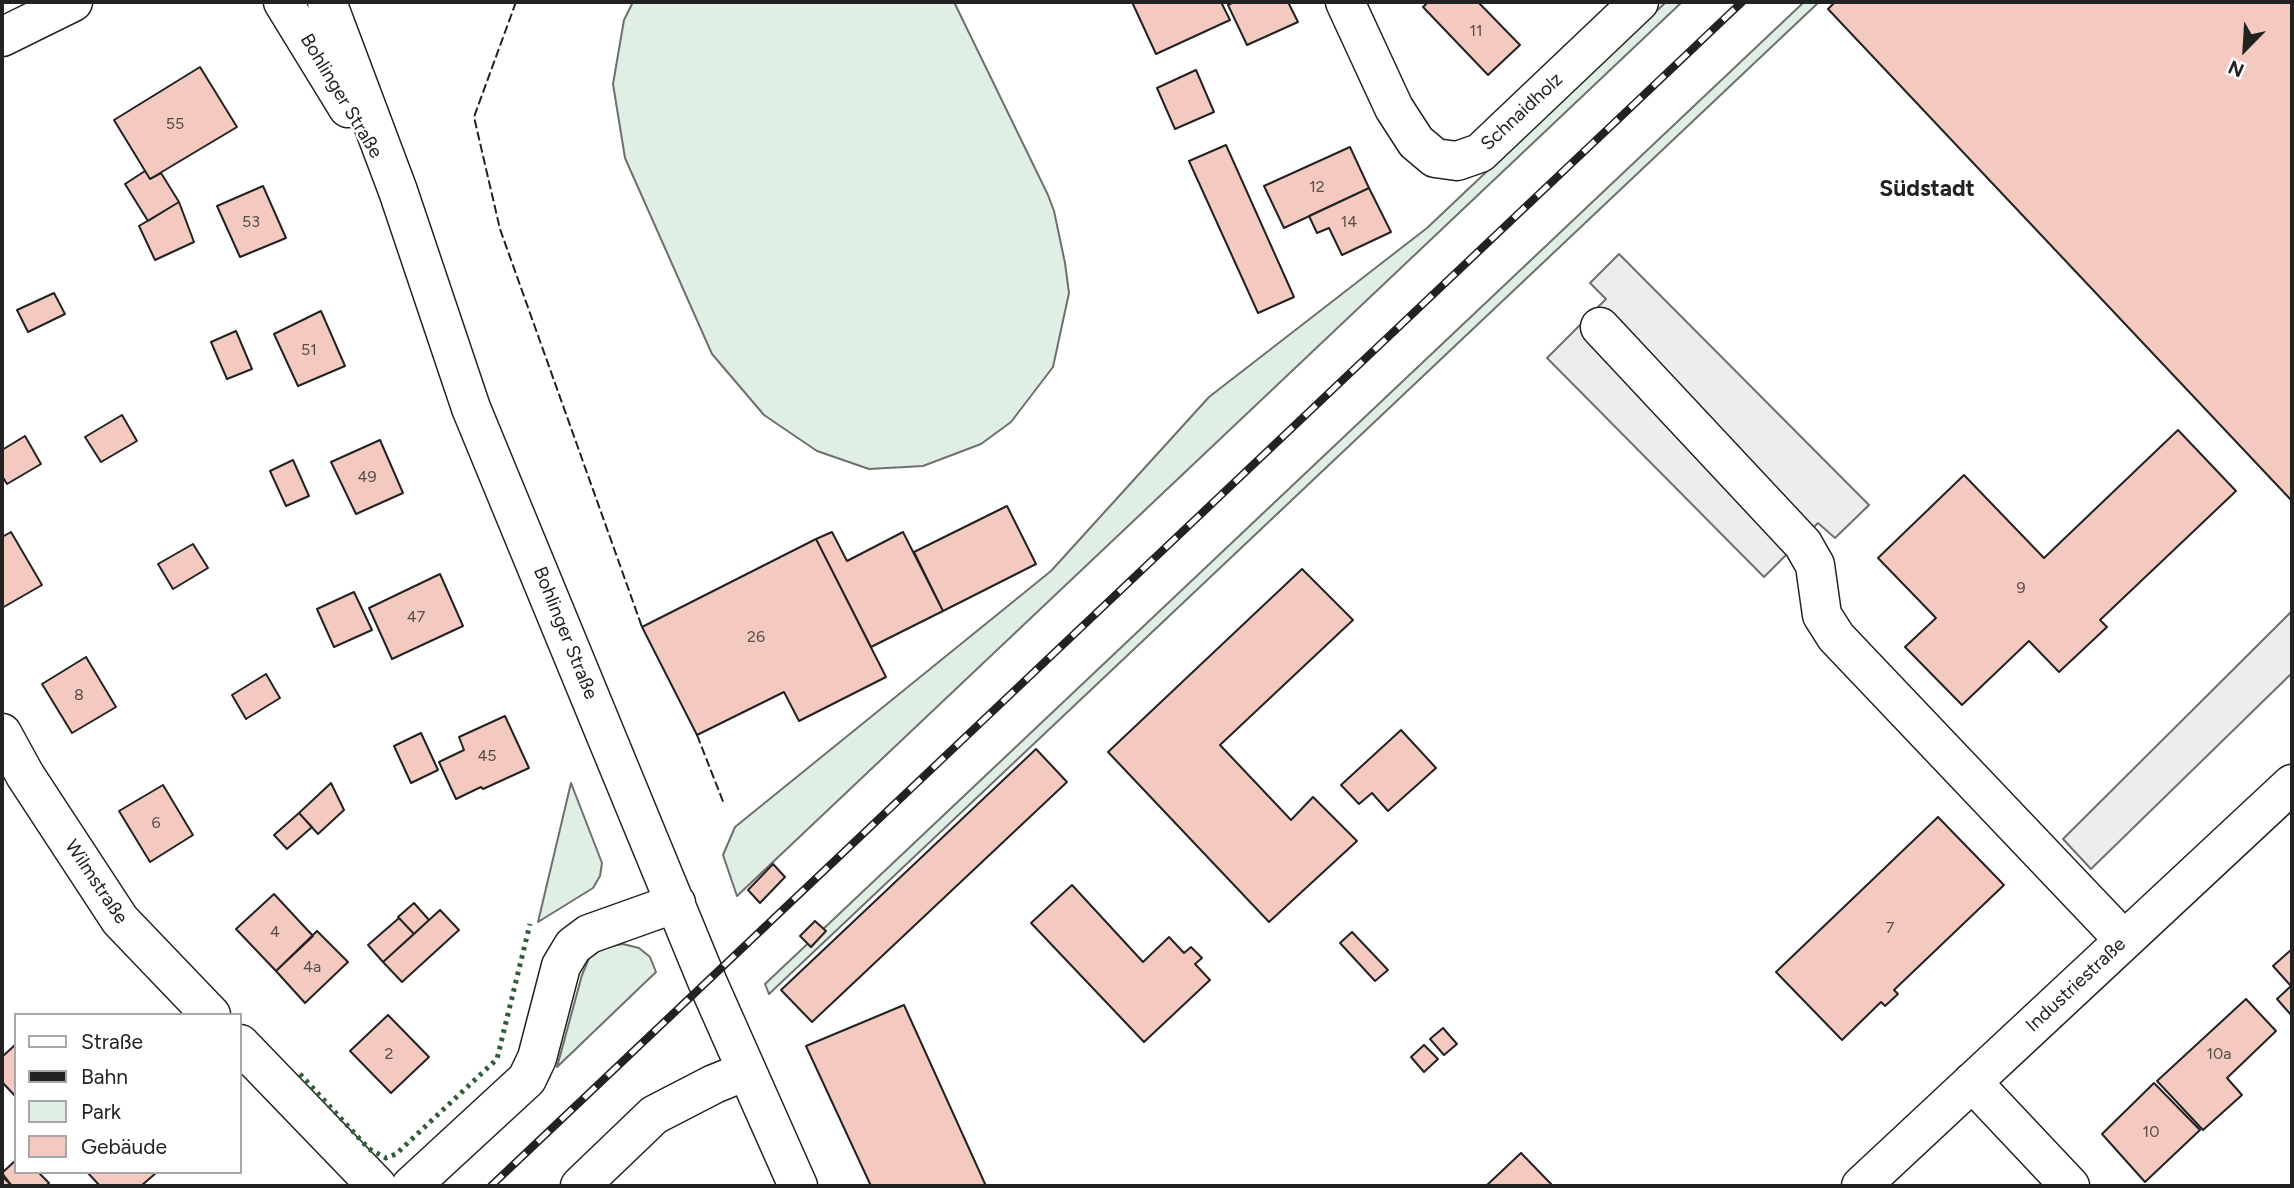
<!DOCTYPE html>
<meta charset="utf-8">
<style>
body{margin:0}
#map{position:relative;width:2294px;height:1188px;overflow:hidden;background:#fff;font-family:Figtree,sans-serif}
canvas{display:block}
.frame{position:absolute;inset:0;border:4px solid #222;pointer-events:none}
.legend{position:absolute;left:14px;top:1013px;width:228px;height:161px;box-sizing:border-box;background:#fff;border:2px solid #a7a7a7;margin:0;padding:9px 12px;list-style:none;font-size:21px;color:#222}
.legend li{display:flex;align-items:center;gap:14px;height:35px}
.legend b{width:35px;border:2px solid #a7a7a7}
.north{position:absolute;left:2210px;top:14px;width:70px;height:70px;-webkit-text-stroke:5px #fff;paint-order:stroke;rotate:204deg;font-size:19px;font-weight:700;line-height:28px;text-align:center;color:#222}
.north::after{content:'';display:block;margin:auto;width:24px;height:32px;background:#222;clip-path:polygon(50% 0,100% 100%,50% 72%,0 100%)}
</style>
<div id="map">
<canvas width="2294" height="1188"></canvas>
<div class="frame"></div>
<ul class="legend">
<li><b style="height:9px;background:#fff"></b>Straße</li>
<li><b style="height:9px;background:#222"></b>Bahn</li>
<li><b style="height:19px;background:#e0efe3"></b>Park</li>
<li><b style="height:19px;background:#f3c9c0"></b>Gebäude</li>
</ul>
<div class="north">N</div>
</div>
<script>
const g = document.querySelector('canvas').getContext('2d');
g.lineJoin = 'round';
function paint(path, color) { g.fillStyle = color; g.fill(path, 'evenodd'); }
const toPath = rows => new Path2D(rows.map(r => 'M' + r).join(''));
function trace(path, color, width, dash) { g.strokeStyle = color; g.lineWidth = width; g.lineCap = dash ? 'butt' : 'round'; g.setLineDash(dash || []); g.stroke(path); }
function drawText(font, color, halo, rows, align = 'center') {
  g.font = font + ' Figtree,sans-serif'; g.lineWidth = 5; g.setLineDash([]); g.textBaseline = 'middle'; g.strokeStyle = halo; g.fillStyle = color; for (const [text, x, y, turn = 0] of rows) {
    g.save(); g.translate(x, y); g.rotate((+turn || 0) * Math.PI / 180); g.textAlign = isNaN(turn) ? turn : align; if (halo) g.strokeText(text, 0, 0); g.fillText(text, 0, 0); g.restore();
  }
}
const green = toPath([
 [633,2,954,2,1048,195,1054,211,1065,263,1069,293,1053,367,1011,422,981,444,923,466,869,469,817,451,764,415,712,354,625,158,613,84,624,20,633,2],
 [1666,2,1682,2,737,896,723,855,735,827,1051,571,1209,397,1427,228,1666,2],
 [1804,2,1819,2,769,994,765,984,1804,2],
 [571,783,602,863,600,876,593,888,538,922,571,783],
 [623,944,639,948,650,957,656,972,557,1067,582,975,590,956,606,947,623,944]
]);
paint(green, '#e0efe3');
trace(green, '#6f6f6f', 2);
const parking = toPath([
 [1619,254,1869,505,1835,538,1818,523,1764,577,1547,358,1606,299,1590,283,1619,254],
 [2292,611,2292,673,2091,869,2063,839,2292,611]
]);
paint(parking, '#ededed');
trace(parking, '#6f6f6f', 2);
const building = toPath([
 [1132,2,1221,2,1230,20,1156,54,1132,2],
 [1234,2,1288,2,1298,22,1247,45,1228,5,1234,2],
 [1428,2,1478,2,1520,45,1488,75,1423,7,1428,2],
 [1835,2,2292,2,2292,501,1828,9,1835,2],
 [200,67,237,127,150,179,114,120,200,67],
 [1196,70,1214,112,1175,129,1157,88,1196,70],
 [1226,145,1294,297,1258,313,1189,161,1226,145],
 [1350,147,1369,188,1284,228,1264,186,1350,147],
 [145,171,150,179,161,173,179,202,148,221,125,184,145,171],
 [263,186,286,238,240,257,217,206,263,186],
 [1369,188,1391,232,1342,255,1329,228,1317,233,1309,216,1369,188],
 [179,202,194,242,155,260,139,226,179,202],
 [54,293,65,314,28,332,17,310,54,293],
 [321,311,345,366,298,386,274,334,321,311],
 [236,331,252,369,227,379,211,342,236,331],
 [122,415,137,441,101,462,85,437,122,415],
 [2178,430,2236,491,2100,620,2107,627,2059,672,2029,641,1962,705,1905,647,1936,618,1878,558,1964,475,2044,558,2178,430],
 [25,436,41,464,7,484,2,476,2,450,25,436],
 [380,440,403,493,356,514,331,462,380,440],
 [293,460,309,496,286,506,270,471,293,460],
 [1007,506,1036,564,943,611,914,552,1007,506],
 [11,532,42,585,2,608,2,537,11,532],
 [832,532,847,561,903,532,943,611,871,647,816,539,832,532],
 [816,539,886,677,799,721,784,692,697,735,642,627,816,539],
 [193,544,208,568,173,589,158,564,193,544],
 [1302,569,1353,620,1220,745,1291,820,1313,797,1357,841,1269,922,1108,752,1302,569],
 [440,574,463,626,392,659,369,608,440,574],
 [354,592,372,630,334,647,317,609,354,592],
 [86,657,116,707,72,733,42,684,86,657],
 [266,674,280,698,246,719,232,695,266,674],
 [505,716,529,768,483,789,481,787,456,799,439,762,464,750,459,737,505,716],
 [1401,730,1436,768,1388,811,1372,793,1359,804,1341,785,1401,730],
 [421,733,438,770,411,783,394,746,421,733],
 [1036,749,1067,782,812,1022,781,990,1036,749],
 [331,783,344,810,318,834,299,813,331,783],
 [163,785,193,835,150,862,119,811,163,785],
 [299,813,312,827,287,849,274,835,299,813],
 [1938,817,2004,885,1894,990,1898,994,1885,1006,1881,1002,1842,1040,1776,972,1938,817],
 [773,864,785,877,760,903,748,890,773,864],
 [1072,885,1143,962,1169,937,1184,953,1191,947,1202,958,1195,964,1210,980,1144,1042,1031,923,1072,885],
 [274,894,313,936,276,971,236,929,274,894],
 [414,903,429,920,414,934,398,917,414,903],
 [440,910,459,930,402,982,383,962,440,910],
 [399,918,414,934,383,962,368,945,399,918],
 [815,921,826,931,811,947,800,936,815,921],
 [317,931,348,962,305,1003,276,971,317,931],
 [1352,932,1388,970,1375,981,1340,943,1352,932],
 [2292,949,2292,1016,2277,999,2291,986,2273,966,2292,949],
 [2246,999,2276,1031,2227,1078,2242,1095,2203,1130,2157,1081,2246,999],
 [904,1005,986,1186,871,1186,806,1046,904,1005],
 [388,1015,429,1057,391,1093,350,1051,388,1015],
 [1443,1028,1457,1044,1444,1055,1430,1039,1443,1028],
 [16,1044,16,1097,2,1082,2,1057,16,1044],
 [1424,1045,1438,1059,1424,1072,1411,1057,1424,1045],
 [2154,1083,2200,1130,2145,1182,2102,1134,2154,1083],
 [1521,1153,1553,1186,1486,1186,1521,1153],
 [16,1160,16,1172,38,1172,49,1183,46,1186,12,1186,2,1173,16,1160],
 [87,1172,156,1172,156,1173,141,1186,100,1186,87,1172],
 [2,1176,12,1186,2,1186,2,1176]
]);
paint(building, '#f3c9c0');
trace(building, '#222', 2);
const minor = toPath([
 [283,2,348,108],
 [327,2,398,191,471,408,707,981,798,1186],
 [1345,2,1394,108,1416,142,1435,158,1457,161,1480,153,1639,2],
 [2,37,73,2],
 [1600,327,1803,544,1815,565,1822,615,1836,637,2124,940],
 [2,733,25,775,120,920,211,1015],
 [240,1044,377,1186],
 [1972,1082,2070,1186],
 [411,1186,527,1079,537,1058,561,966,573,946,589,934,676,903],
 [580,1186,654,1115,714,1084,746,1071],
 [1861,1186,2292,784]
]);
trace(minor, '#222', 41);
trace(minor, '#fff', 38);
const rail = toPath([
 [491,1186,1742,2]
]);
trace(rail, '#222', 8);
trace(rail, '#fff', 5, [16]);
trace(toPath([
 [300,1074,369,1149,386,1158,396,1154,497,1059,530,924]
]), '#2f5e38', 5, [3.5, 5]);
trace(toPath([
 [516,2,474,117,500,229,642,627],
 [697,735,724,804]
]), '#222', 2, [9, 3.5]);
drawText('16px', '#564c4a', null, [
 ["11",1476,31],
 ["55",175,124],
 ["12",1317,187],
 ["53",251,222],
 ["14",1349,222],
 ["51",309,350],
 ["49",367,477],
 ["9",2021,588],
 ["47",416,617],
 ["26",756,637],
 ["8",79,695],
 ["45",487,756],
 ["6",156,823],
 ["7",1890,928],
 ["4",275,932],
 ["4a",312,967],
 ["2",389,1054],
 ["10a",2219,1054],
 ["10",2151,1132]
]);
drawText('19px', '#222', '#fff', [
 ["Bohlinger Straße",341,96,59],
 ["Schnaidholz",1522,112,-43],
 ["Bohlinger Straße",565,633,68],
 ["Wilmstraße",96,882,56],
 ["Industriestraße",2076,985,-43]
]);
drawText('bold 23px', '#222', '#fff', [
 ["Südstadt",1927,189]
]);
</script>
